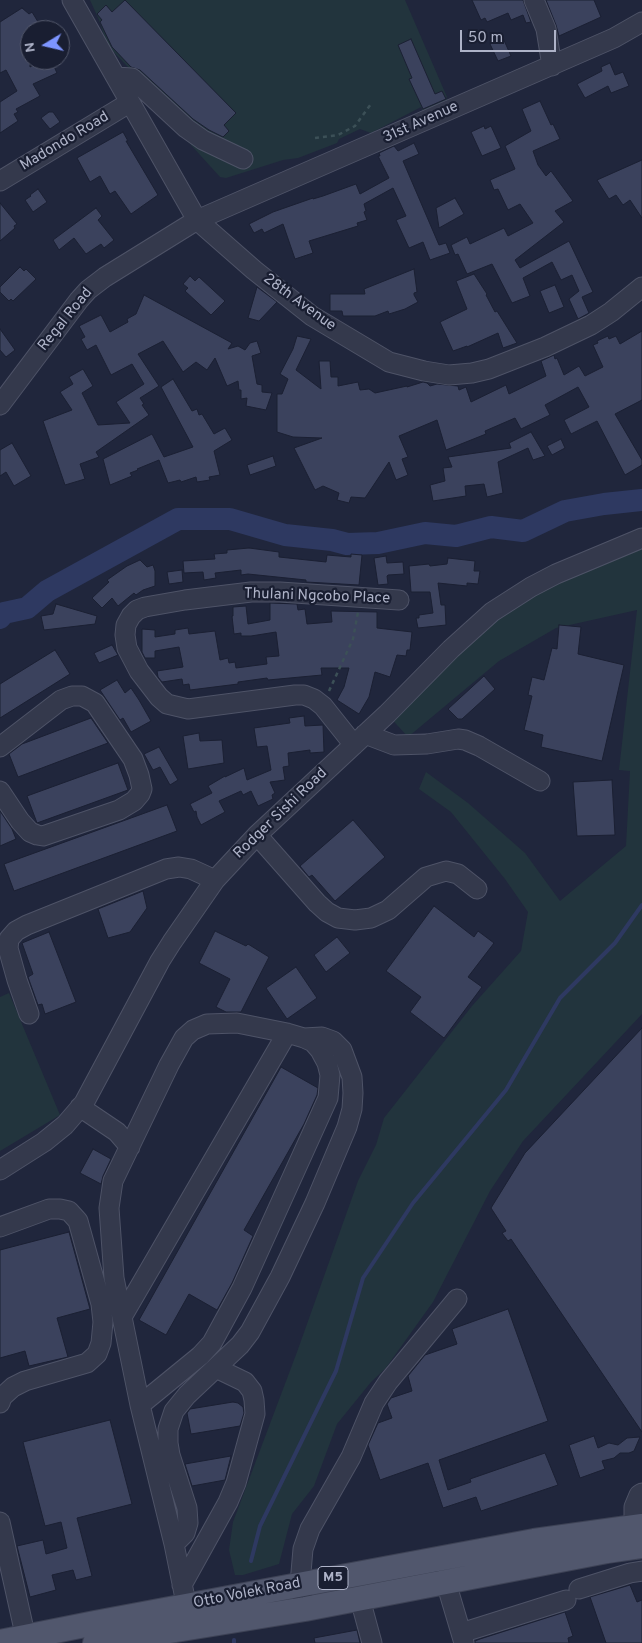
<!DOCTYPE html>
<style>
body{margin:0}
#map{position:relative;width:642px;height:1643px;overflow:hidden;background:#20263c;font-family:Overpass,sans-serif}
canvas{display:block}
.north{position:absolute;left:20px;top:20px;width:50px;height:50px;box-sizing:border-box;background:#191e31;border:1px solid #555a6d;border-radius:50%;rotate:261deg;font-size:14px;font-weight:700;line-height:20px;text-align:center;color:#aeb3c8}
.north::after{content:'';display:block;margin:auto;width:18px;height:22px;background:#7d95ff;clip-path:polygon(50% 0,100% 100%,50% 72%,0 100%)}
.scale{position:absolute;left:460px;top:30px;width:96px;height:22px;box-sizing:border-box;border:2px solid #aeb3c8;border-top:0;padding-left:6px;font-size:15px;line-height:18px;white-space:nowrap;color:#aeb3c8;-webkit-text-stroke:4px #191e31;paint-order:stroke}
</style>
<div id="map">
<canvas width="642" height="1643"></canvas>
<div class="north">N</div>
<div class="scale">50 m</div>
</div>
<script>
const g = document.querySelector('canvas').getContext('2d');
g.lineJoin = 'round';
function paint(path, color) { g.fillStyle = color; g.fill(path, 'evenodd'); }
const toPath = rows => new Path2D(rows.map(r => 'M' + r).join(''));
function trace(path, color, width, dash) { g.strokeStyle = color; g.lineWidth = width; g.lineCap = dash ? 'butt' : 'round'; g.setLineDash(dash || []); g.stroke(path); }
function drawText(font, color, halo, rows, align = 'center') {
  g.font = font + ' Overpass,sans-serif'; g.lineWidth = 4.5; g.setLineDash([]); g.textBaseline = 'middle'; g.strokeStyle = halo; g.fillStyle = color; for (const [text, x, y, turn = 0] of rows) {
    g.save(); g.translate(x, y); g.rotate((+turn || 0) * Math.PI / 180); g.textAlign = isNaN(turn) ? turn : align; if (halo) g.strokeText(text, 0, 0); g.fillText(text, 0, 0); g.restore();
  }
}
paint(toPath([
 [90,0,405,0,447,97,446,98,447,100,423,111,421,107,371,133,360,129,339,139,337,143,298,158,283,160,226,178,220,177,162,113,167,108,107,45,99,20],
 [642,539,642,1014,523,1141,490,1191,433,1302,385,1369,371,1382,337,1424,314,1486,292,1514,279,1564,243,1575,235,1575,229,1550,233,1522,297,1352,358,1181,376,1145,384,1118,472,1006,521,951,528,912,505,879,451,812,419,789,426,772,468,803,525,853,560,901,626,846,630,771,619,770,637,610,556,628,499,661,408,737,387,714,478,625],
 [9,993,60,1115,0,1151,0,997]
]), '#22343d');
trace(toPath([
 [251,1561,260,1526,336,1371,363,1278,413,1203,506,1090,560,998,615,943,642,905],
 [234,1640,234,1643]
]), '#2e3961', 4);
trace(toPath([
 [0,618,4,613,27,608,47,591,178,519,230,519,285,535,332,540,347,544,378,543,425,533,456,536,491,527,523,531,565,511,604,504,642,500]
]), '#2e3961', 22);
const building = toPath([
 [125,0,236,113,224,125,229,131,223,137,209,130,193,119,140,70,131,67,112,47,100,22,102,20,97,14,106,5,112,12,125,0],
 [472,0,523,0,531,22,526,23,523,15,511,20,508,13,487,22,485,18,481,20,472,0],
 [546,0,594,0,601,17,559,36,556,25,546,0],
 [22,8,29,14,32,12,43,30,30,30,30,67,43,60,51,60,57,73,33,84,40,96,16,109,18,112,14,114,18,121,0,133,0,102,17,91,6,70,0,73,0,22,22,8],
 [503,38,511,56,498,61,490,44,503,38],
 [411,39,435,94,442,91,446,99,423,109,409,79,412,78,398,45,411,39],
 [610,63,615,75,623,72,629,86,611,93,608,86,585,98,577,84,602,71,601,67,610,63],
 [540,101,551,125,553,124,560,139,533,151,538,165,546,176,551,171,573,201,555,211,564,222,515,260,520,268,569,241,593,292,582,297,589,313,578,319,569,299,579,291,572,275,561,280,552,262,523,278,530,296,512,303,492,264,467,274,458,254,455,255,451,245,467,237,470,244,504,228,508,236,533,223,520,204,508,210,498,189,494,190,490,180,515,169,505,146,531,131,522,109,540,101],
 [49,112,53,112,60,122,50,129,41,118,49,112],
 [484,126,485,129,491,126,501,148,482,156,471,132,484,126],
 [123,132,128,141,126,141,158,195,131,214,115,191,110,194,100,176,90,182,77,158,123,132],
 [414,143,419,154,403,161,439,245,446,243,450,253,430,260,423,242,409,248,396,220,406,216,393,188,364,204,366,211,364,212,367,220,357,223,358,226,309,241,313,253,295,259,283,224,264,233,262,229,254,233,249,224,273,212,313,198,313,199,323,196,356,184,360,194,389,178,378,156,380,156,379,153,394,146,398,151,414,143],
 [642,160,642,218,630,200,623,205,616,195,609,199,597,180,642,160],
 [38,189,47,202,33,212,25,200,31,196,30,195,38,189],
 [455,198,464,214,439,228,436,208,455,198],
 [0,203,17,224,14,226,15,228,0,241,0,203],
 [96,208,102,216,98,220,114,240,104,248,101,244,86,254,74,238,59,250,53,240,96,208],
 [20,267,24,271,26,269,36,279,13,301,11,299,9,301,0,292,0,287,20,267],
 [414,269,417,292,414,293,414,295,418,302,405,309,389,314,388,311,375,316,343,316,342,311,330,311,330,294,365,294,364,289,414,269],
 [474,274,487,294,486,295,495,312,497,311,517,343,503,348,498,333,467,347,467,346,453,351,440,322,467,309,456,281,474,274],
 [190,276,195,281,199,277,225,301,211,315,185,291,188,288,183,284,190,276],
 [555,285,564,307,549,313,540,291,555,285],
 [257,287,277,302,259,321,248,318,257,287],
 [144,295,232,343,228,349,238,346,245,350,250,343,257,341,261,353,252,356,257,384,262,385,262,392,272,393,266,410,246,406,247,398,241,399,241,390,239,390,238,381,227,386,215,358,207,370,196,362,183,372,163,341,138,354,159,386,140,398,144,404,142,405,149,415,96,452,99,457,80,464,85,479,65,485,43,421,72,410,60,392,73,384,69,377,83,369,93,386,82,393,98,425,130,423,116,402,144,384,132,364,111,375,96,345,87,350,81,339,85,337,79,326,101,315,110,332,128,322,127,319,136,314,144,295],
 [0,329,15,350,6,357,0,350,0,329],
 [642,331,642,400,615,414,642,460,642,465,625,475,597,421,571,434,564,420,589,407,578,387,545,405,550,415,521,429,515,418,485,431,486,434,446,450,437,420,399,436,408,457,402,459,408,475,396,480,389,462,365,498,351,497,349,503,337,500,339,493,323,486,315,490,294,448,322,438,293,437,277,432,277,394,282,394,288,379,280,374,293,349,297,336,311,339,296,370,321,389,319,361,330,361,331,377,338,377,338,386,358,382,360,390,369,389,375,393,407,386,407,387,423,382,427,383,430,386,437,384,458,386,459,390,466,387,471,402,506,385,509,394,546,376,541,361,554,355,555,359,557,358,564,375,579,366,585,376,603,367,593,345,598,343,597,341,608,336,609,339,616,336,620,344,642,331],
 [173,379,192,411,197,409,199,415,202,414,214,434,225,428,232,440,214,451,220,475,209,477,210,480,197,482,196,477,181,482,180,480,168,483,159,460,137,469,138,470,130,473,132,476,110,485,103,459,152,434,164,457,193,447,161,387,173,379],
 [531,432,545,456,533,460,528,448,498,462,503,493,487,497,484,484,465,486,466,496,433,501,430,485,445,481,443,468,452,467,448,457,511,448,509,443,531,432],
 [561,439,565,448,552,455,547,446,561,439],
 [12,443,31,476,14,486,6,472,0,476,0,450,12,443],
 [273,456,276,466,250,475,247,465,273,456],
 [249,548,279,552,279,557,326,562,327,555,351,557,351,554,362,555,359,585,306,582,306,580,248,574,241,575,241,570,215,573,216,578,204,580,203,572,184,573,183,561,215,559,214,554,227,553,227,550,249,548],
 [386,556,387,563,403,562,404,574,388,575,387,576,388,584,378,585,374,558,386,556],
 [448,558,475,561,474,571,480,571,478,584,467,583,467,586,438,583,441,605,445,605,446,625,418,628,416,618,419,618,419,615,433,613,430,592,411,592,409,566,429,564,430,566,447,564,448,558],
 [140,560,147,567,153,565,155,571,155,586,143,590,136,595,134,593,118,606,112,598,102,608,92,598,109,582,107,580,127,566,140,560],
 [182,570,183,582,169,584,167,572,182,570],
 [270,603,297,604,298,610,305,609,307,624,332,622,331,611,377,612,377,628,412,632,410,650,407,650,406,656,397,655,390,677,375,672,369,697,359,714,337,700,344,687,349,668,321,668,322,675,268,680,267,678,238,682,238,684,190,690,189,684,183,685,182,679,162,682,158,677,157,671,183,667,179,647,155,651,155,658,145,658,142,652,142,629,155,630,155,637,175,634,175,630,188,628,189,634,215,631,220,660,228,658,229,663,235,662,236,668,267,664,266,657,279,656,276,632,251,636,241,636,241,633,234,634,232,616,233,616,233,607,246,606,248,624,270,620,270,603],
 [56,604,97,616,95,624,44,630,41,616,53,614,56,604],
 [559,625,581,627,578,654,624,665,602,761,541,747,543,735,524,730,532,696,528,695,532,677,544,680,552,648,557,649,559,625],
 [112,645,118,655,99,663,94,653,112,645],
 [55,650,70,674,0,718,0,684,55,650],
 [484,676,495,689,462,719,458,719,448,709,484,676],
 [117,680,125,693,131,688,139,700,151,721,131,732,123,718,120,720,100,690,117,680],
 [304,716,305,726,323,725,324,752,310,753,310,750,288,753,289,766,283,767,285,780,270,782,275,793,272,795,273,799,258,806,251,791,243,795,241,791,219,801,225,812,201,825,197,817,196,811,194,812,190,804,212,793,208,786,225,776,225,777,244,768,247,780,271,770,267,746,257,747,254,728,290,723,289,718,304,716],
 [91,718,108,743,18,777,9,754,22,744,91,718],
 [199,733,200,741,222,740,224,763,188,769,183,736,199,733],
 [159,747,178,780,170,785,160,767,153,770,144,754,159,747],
 [118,763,128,790,37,823,27,796,118,763],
 [612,780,615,835,577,836,573,782,612,780],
 [167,805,177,831,14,891,4,864,167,805],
 [0,811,12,829,16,839,0,846,0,811],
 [353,820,385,857,335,901,312,875,309,877,300,866,353,820],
 [143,891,147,908,130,932,108,938,98,909,143,891],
 [434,906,474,937,478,931,494,943,468,977,482,987,444,1038,410,1012,421,997,386,971,434,906],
 [215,931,246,946,248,944,269,957,241,1012,226,1012,216,1007,230,979,199,963,215,931],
 [49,932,76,1002,45,1014,42,1004,38,1005,28,977,33,974,22,943,49,932],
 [337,937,350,953,326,972,314,955,337,937],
 [296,967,317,998,287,1019,266,988,296,967],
 [642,1028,642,1432,511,1239,508,1241,502,1233,506,1231,491,1208,525,1153,642,1028],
 [281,1067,318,1088,317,1095,304,1124,244,1230,253,1236,232,1283,217,1310,189,1294,166,1335,139,1320,281,1067],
 [93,1149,111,1159,103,1176,101,1184,80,1173,93,1149],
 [69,1232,90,1309,57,1318,68,1357,29,1366,25,1351,0,1358,0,1250,69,1232],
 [508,1309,548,1421,439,1460,448,1490,471,1482,470,1479,545,1453,558,1485,481,1511,476,1497,443,1508,428,1463,380,1480,368,1445,378,1423,392,1418,387,1404,391,1398,412,1391,408,1376,425,1355,457,1344,452,1329,508,1309],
 [233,1402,238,1403,243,1407,244,1413,240,1426,191,1434,187,1413,190,1409,233,1402],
 [110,1420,132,1504,77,1518,92,1576,76,1580,73,1570,52,1575,56,1590,30,1597,17,1546,43,1540,46,1554,67,1548,61,1522,45,1526,23,1442,110,1420],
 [594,1436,598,1448,609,1443,618,1445,627,1438,640,1437,634,1451,629,1453,620,1453,614,1458,602,1461,605,1469,580,1478,569,1445,594,1436],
 [231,1456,225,1480,192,1486,185,1464,231,1456],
 [630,1585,637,1602,642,1600,642,1643,606,1643,590,1597,630,1585],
 [565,1612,573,1636,568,1638,569,1643,475,1643,475,1641,480,1639,565,1612],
 [357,1630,360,1643,315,1643,314,1638,357,1630]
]);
paint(building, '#3b425d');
trace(building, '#1b2033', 1);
const minor = toPath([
 [72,0,197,220,254,270,312,316,389,362,424,371,449,375,472,373,489,369,545,347,591,325,611,312,642,287],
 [534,0,546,29,552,66],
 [116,77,132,78,186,128,203,140,243,159],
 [0,181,129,103],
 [0,405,79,300,88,290,105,277,197,220,614,38,642,22],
 [365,734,394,745,427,744,458,739,465,740,479,746,540,781],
 [354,745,323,706,314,699,304,695,295,695,188,709,167,704,159,697,139,671,127,648,125,635,126,625,131,616,137,610,145,607,185,600,251,592,280,592,399,600],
 [0,747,61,700,72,696,82,696,95,703,133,759,139,775,142,789,140,794,134,801,119,810,43,836,37,835,30,832,20,821,0,791],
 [257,835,317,903,327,912,338,918,355,920,371,918,388,910,426,877,446,871,458,874,477,889],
 [29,1014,17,980,8,948,9,939,16,931,27,925,166,869,179,867,191,869,215,880],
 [80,1107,117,1132,130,1147],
 [0,1170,44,1142,65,1125,84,1103,160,961,172,942,215,880,257,835,387,714,451,649,492,612,531,587,556,574,642,538],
 [0,1227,49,1209,60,1209,69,1211,78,1221,101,1304,103,1322,101,1343,97,1354,87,1363,25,1381,13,1387,2,1397,0,1403],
 [122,1317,287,1033],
 [140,1405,200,1356,212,1343,242,1288,328,1098,330,1075,327,1063,320,1050,313,1042,304,1038,287,1033,237,1023,207,1024,193,1030,184,1038,169,1065,113,1181,109,1208,114,1278,140,1405,174,1544,189,1618],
 [0,1522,27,1643],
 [634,1541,634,1507,639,1495,642,1493],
 [174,1544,185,1533,188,1523,187,1508,170,1455,168,1443,168,1429,174,1411,187,1395,240,1345,250,1332,280,1277,315,1203,347,1127,352,1109,353,1093,352,1077,342,1050,333,1041,322,1037,304,1038],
 [442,1569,464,1643],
 [182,1585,228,1502,236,1483,255,1414,254,1400,252,1391,245,1382,216,1368],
 [579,1589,630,1573,642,1571],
 [360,1599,372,1643],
 [305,1609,300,1584,303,1549,310,1529,351,1457,374,1403,388,1382,457,1299],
 [461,1633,566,1600]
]);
const major = toPath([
 [0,1642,95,1623,534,1541,642,1526],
 [95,1643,305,1609,607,1551,642,1546]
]);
trace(minor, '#4e5367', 21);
trace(major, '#3d4255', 26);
trace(toPath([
 [315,138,338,135,355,126,371,104],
 [329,691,353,639,358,612]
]), '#3c5057', 2.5, [4, 4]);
trace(minor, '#34394c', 19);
trace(major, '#51576d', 24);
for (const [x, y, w] of [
 [333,1578,30]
]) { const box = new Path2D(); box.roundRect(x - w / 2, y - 11.5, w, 23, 4); g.fillStyle = '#191e31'; g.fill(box); trace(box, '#aeb3c8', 1); }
drawText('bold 14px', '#aeb3c8', null, [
 ["M5",333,1578]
]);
drawText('15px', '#aeb3c8', '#191e31', [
 ["31st Avenue",421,123,-24],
 ["Madondo Road",65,142,-31],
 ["28th Avenue",299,303,36],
 ["Regal Road",66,320,-51],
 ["Thulani Ngcobo Place",317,597,2],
 ["Rodger Sishi Road",281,814,-44],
 ["Otto Volek Road",247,1594,-11]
]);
</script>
